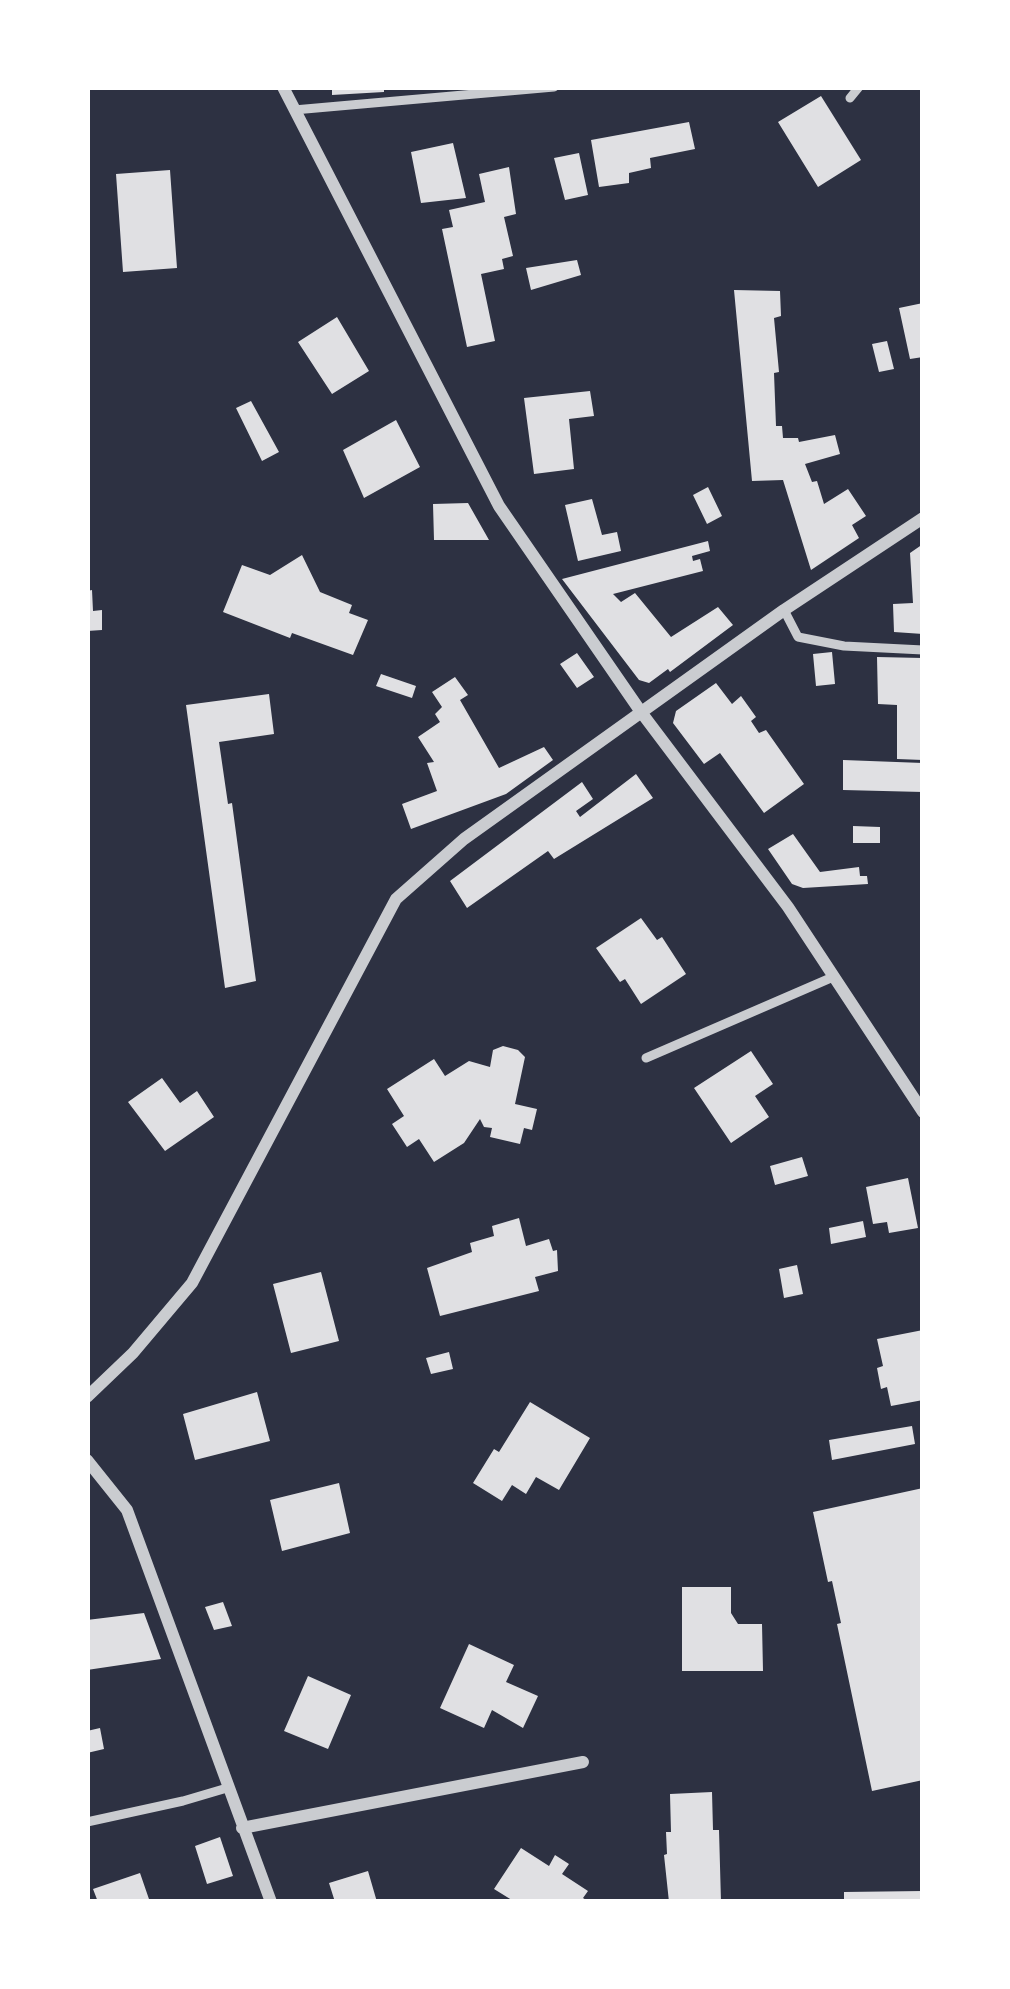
<!DOCTYPE html>
<style>
body{margin:0}
#map{position:relative;width:1010px;height:1989px;overflow:hidden;background:#2d3142;font-family:"Fira Sans",sans-serif}
canvas{display:block}
.frame{position:absolute;inset:0;border:90px solid #fff;pointer-events:none}
</style>
<div id="map">
<canvas width="1010" height="1989"></canvas>
<div class="frame"></div>
</div>
<script>
const g = document.querySelector('canvas').getContext('2d');
g.lineJoin = 'round';
function paint(path, color) { g.fillStyle = color; g.fill(path, 'evenodd'); }
const toPath = rows => new Path2D(rows.map(r => 'M' + r).join(''));
function trace(path, color, width, dash) { g.strokeStyle = color; g.lineWidth = width; g.lineCap = dash ? 'butt' : 'round'; g.setLineDash(dash || []); g.stroke(path); }
paint(toPath([
 [332,87,384,87,384,92,332,95],
 [821,96,861,160,818,187,778,122],
 [689,122,695,149,650,158,651,168,629,173,629,183,599,187,591,140],
 [453,143,466,198,421,203,411,152],
 [579,153,588,195,565,200,554,158],
 [509,167,516,214,504,217,513,256,502,259,504,269,481,274,495,341,467,347,442,229,453,227,449,210,485,202,479,174],
 [170,170,177,268,123,272,116,174],
 [577,260,581,275,531,290,526,268],
 [734,290,780,291,781,316,774,318,779,372,774,373,776,426,782,426,783,438,798,438,799,442,835,435,840,454,805,464,812,482,817,481,824,504,848,489,866,516,852,525,859,538,811,570,783,480,752,481],
 [923,303,923,357,910,359,899,308],
 [337,317,369,371,332,394,298,342],
 [887,341,894,369,879,372,872,344],
 [590,391,594,416,569,419,574,469,534,474,524,398],
 [251,401,279,452,262,461,236,408],
 [396,420,420,467,364,498,343,450],
 [708,487,722,516,707,524,693,495],
 [592,499,602,535,617,532,621,551,578,561,565,505],
 [468,503,489,540,434,540,433,504],
 [708,541,710,551,692,556,693,561,700,559,703,571,613,594,621,602,635,593,671,637,718,607,733,625,670,672,668,669,649,683,639,680,562,579],
 [923,544,923,634,894,632,893,604,913,603,910,553],
 [302,555,320,592,352,605,349,613,368,620,353,655,292,633,290,638,223,612,242,565,270,575],
 [92,590,93,611,102,610,102,630,87,631,87,591],
 [832,652,835,684,816,686,813,654],
 [577,653,594,677,577,688,560,664],
 [877,657,923,658,923,760,897,759,897,705,878,704],
 [381,674,416,686,412,698,376,686],
 [455,677,468,695,460,700,499,768,544,747,553,760,506,794,411,829,402,804,437,791,427,763,434,762,418,737,440,722,435,714,442,707,432,692],
 [716,683,732,704,741,696,756,717,751,721,759,733,766,730,804,784,764,813,720,753,704,764,673,723,676,711],
 [269,694,274,734,219,742,228,804,232,803,256,981,225,988,186,705],
 [843,760,923,763,923,792,843,790],
 [636,774,653,798,554,859,548,851,467,908,450,881,582,782,593,799,576,811,580,817],
 [853,826,880,827,880,843,853,843],
 [793,834,820,872,859,867,860,876,867,876,868,884,803,888,792,884,768,849],
 [641,918,657,940,662,937,686,974,641,1004,625,979,620,982,596,948],
 [503,1046,518,1050,525,1057,515,1104,537,1109,532,1130,524,1128,520,1144,490,1137,492,1128,484,1127,480,1119,464,1143,434,1162,419,1139,407,1147,392,1124,404,1116,387,1089,434,1059,445,1076,469,1061,490,1067,493,1050],
 [751,1051,773,1084,755,1096,769,1117,731,1143,694,1088],
 [162,1078,180,1103,197,1091,214,1117,165,1151,128,1102],
 [802,1157,808,1176,775,1185,770,1166],
 [908,1178,918,1228,889,1233,887,1222,873,1224,866,1187],
 [519,1218,526,1246,549,1239,553,1251,557,1250,558,1271,535,1277,539,1291,440,1316,427,1268,472,1252,470,1243,494,1236,492,1226],
 [863,1221,866,1237,831,1244,829,1228],
 [797,1265,803,1294,784,1298,779,1269],
 [321,1272,339,1341,291,1353,273,1284],
 [923,1330,923,1400,891,1406,887,1387,881,1389,877,1368,883,1366,877,1339],
 [449,1352,453,1369,431,1374,426,1358],
 [257,1392,270,1441,195,1460,183,1414],
 [530,1402,590,1438,559,1490,536,1477,526,1494,512,1485,502,1501,473,1483,494,1449,499,1452],
 [912,1426,915,1444,832,1460,829,1440],
 [339,1483,350,1533,282,1551,270,1500],
 [923,1488,923,1780,872,1791,837,1624,841,1623,832,1581,828,1582,813,1512],
 [682,1587,731,1587,731,1613,738,1624,762,1624,763,1671,682,1671],
 [223,1602,232,1626,214,1630,205,1607],
 [144,1613,161,1659,87,1670,87,1620],
 [469,1644,514,1665,506,1682,538,1696,523,1728,492,1710,484,1728,440,1708],
 [308,1676,351,1695,328,1749,284,1731],
 [100,1728,104,1749,87,1753,87,1731],
 [712,1792,713,1830,719,1830,721,1902,669,1902,664,1855,667,1854,666,1832,671,1832,670,1794],
 [220,1837,233,1876,207,1884,195,1846],
 [521,1848,549,1866,555,1855,569,1864,562,1874,588,1891,583,1898,589,1902,515,1902,494,1889],
 [368,1871,377,1902,335,1902,329,1883],
 [140,1873,150,1902,98,1902,93,1889],
 [923,1891,923,1902,844,1902,844,1892]
]), '#e0e0e3');
trace(toPath([
 [850,98,859,87],
 [294,110,554,87],
 [784,610,798,637,844,646,923,650],
 [646,1058,833,977],
 [87,1822,183,1801,227,1788]
]), '#caccd0', 9);
trace(toPath([
 [283,87,499,506,641,712,788,907,923,1112],
 [87,1397,133,1353,192,1283,396,899,464,839,784,610,923,518],
 [87,1460,127,1510,271,1902],
 [242,1828,583,1762]
]), '#caccd0', 12);
</script>
